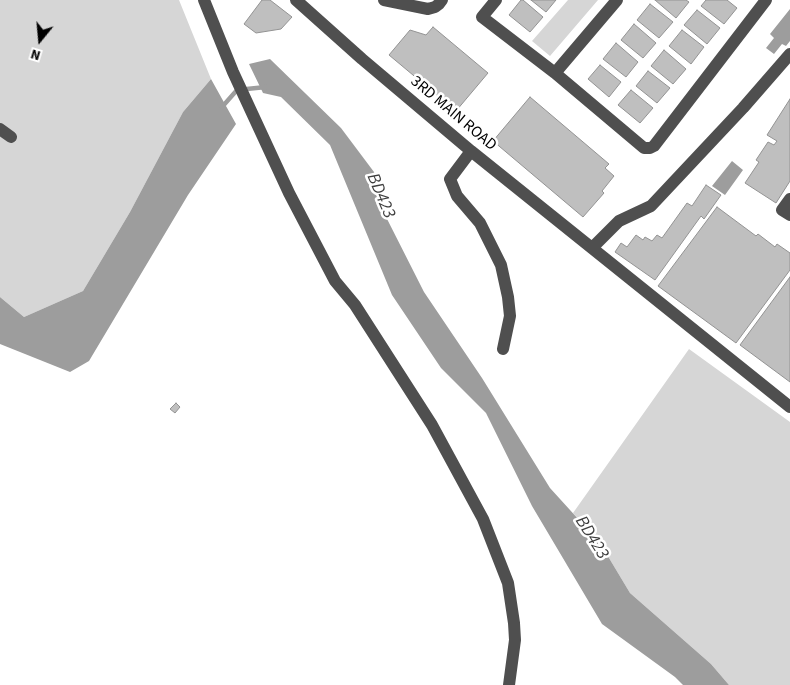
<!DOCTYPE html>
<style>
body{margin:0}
#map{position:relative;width:790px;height:685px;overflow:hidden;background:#fff;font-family:"Source Sans 3",sans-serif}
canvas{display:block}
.north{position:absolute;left:15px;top:15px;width:50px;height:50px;-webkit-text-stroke:4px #fff;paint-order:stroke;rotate:197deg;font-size:14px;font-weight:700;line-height:20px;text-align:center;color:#000}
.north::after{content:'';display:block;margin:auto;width:18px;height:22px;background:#000;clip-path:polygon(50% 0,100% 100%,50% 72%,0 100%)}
</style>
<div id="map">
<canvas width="790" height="685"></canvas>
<div class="north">N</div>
</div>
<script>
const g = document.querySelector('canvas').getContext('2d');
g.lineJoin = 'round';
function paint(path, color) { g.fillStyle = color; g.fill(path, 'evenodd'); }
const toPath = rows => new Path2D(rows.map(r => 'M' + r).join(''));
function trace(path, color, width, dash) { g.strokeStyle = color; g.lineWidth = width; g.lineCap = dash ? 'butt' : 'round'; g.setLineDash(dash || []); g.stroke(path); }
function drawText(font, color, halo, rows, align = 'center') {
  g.font = font + ' "Source Sans 3",sans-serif'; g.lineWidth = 5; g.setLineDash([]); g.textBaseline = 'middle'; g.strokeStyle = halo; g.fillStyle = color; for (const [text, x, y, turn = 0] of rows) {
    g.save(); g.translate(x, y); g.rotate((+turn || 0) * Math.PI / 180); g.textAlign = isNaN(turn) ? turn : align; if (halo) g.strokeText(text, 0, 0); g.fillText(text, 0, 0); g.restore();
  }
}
paint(toPath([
 [0,0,179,0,211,79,183,112,130,212,83,291,24,317,0,297],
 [568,0,598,0,550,56,532,41],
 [689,349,790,422,790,685,729,685,711,664,630,593,600,543,573,513]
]), '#d6d6d6');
paint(toPath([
 [790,9,790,41,786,46,782,44,774,54,766,48,774,38,770,34],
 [270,59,341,128,374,172,383,211,424,292,482,378,550,488,600,543,630,593,711,664,729,685,683,685,675,677,602,624,532,506,486,413,441,368,392,295,330,145,281,97,263,93,249,64],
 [211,79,236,124,188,195,89,361,70,372,0,344,0,297,24,317,83,291,130,212,183,112],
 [732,161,743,170,725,195,712,186]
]), '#9d9d9d');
trace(toPath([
 [222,107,237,90,266,87]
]), '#9d9d9d', 4.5);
const building = toPath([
 [262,0,270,0,292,17,281,29,256,33,244,24,262,0],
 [521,0,523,0,543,17,530,32,509,15,521,0],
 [531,0,556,0,546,12,531,0],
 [655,0,686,0,689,2,676,18,655,0],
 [706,0,727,0,737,8,724,24,701,6,706,0],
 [650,4,673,22,659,38,637,20,650,4],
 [697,10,720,28,707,44,684,25,697,10],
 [634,24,656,43,643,58,621,40,634,24],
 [433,27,488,73,456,111,389,55,410,30,426,35,433,27],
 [682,30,704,47,691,64,669,46,682,30],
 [616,43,638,62,626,77,603,59,616,43],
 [664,50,686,69,673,84,651,66,664,50],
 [600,65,621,82,609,97,588,79,600,65],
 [648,71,670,88,657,103,636,86,648,71],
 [631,90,653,108,640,123,618,105,631,90],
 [530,97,609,164,605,168,614,176,602,191,604,193,583,217,493,141,530,97],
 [790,99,790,181,776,203,745,183,759,162,756,160,768,142,774,145,777,141,767,135,790,99],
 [706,185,721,195,704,219,701,216,655,280,615,252,621,243,627,247,636,235,643,240,645,237,652,241,657,235,662,238,687,203,692,206,706,185],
 [717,207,756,236,758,234,775,247,777,244,790,253,790,270,736,343,658,286,717,207],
 [790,277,790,382,740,345,790,277],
 [176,403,180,407,175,413,170,409,176,403]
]);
paint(building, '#bfbfbf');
trace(building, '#939393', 1);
trace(toPath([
 [204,0,233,72,289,193,335,281,355,305,432,425,483,519,508,583,514,623,515,640,509,685],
 [296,0,362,59,471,151,790,407],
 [384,0,428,9,435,7,439,4,442,0],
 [496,0,482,17,555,73,644,148,650,148,654,146,766,0],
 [555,73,617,0],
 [0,129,11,137],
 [471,151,450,179,457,196,480,223,501,265,508,297,510,316,503,349],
 [790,199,782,210,790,215],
 [592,248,619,221,651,206,743,108,790,54]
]), '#4f4f4f', 12);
drawText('16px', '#000', '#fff', [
 ["3RD MAIN ROAD",453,114,40]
]);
drawText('italic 18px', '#3e3e3e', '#fff', [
 ["BD423",380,196,67],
 ["BD423",591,538,58]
]);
</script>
